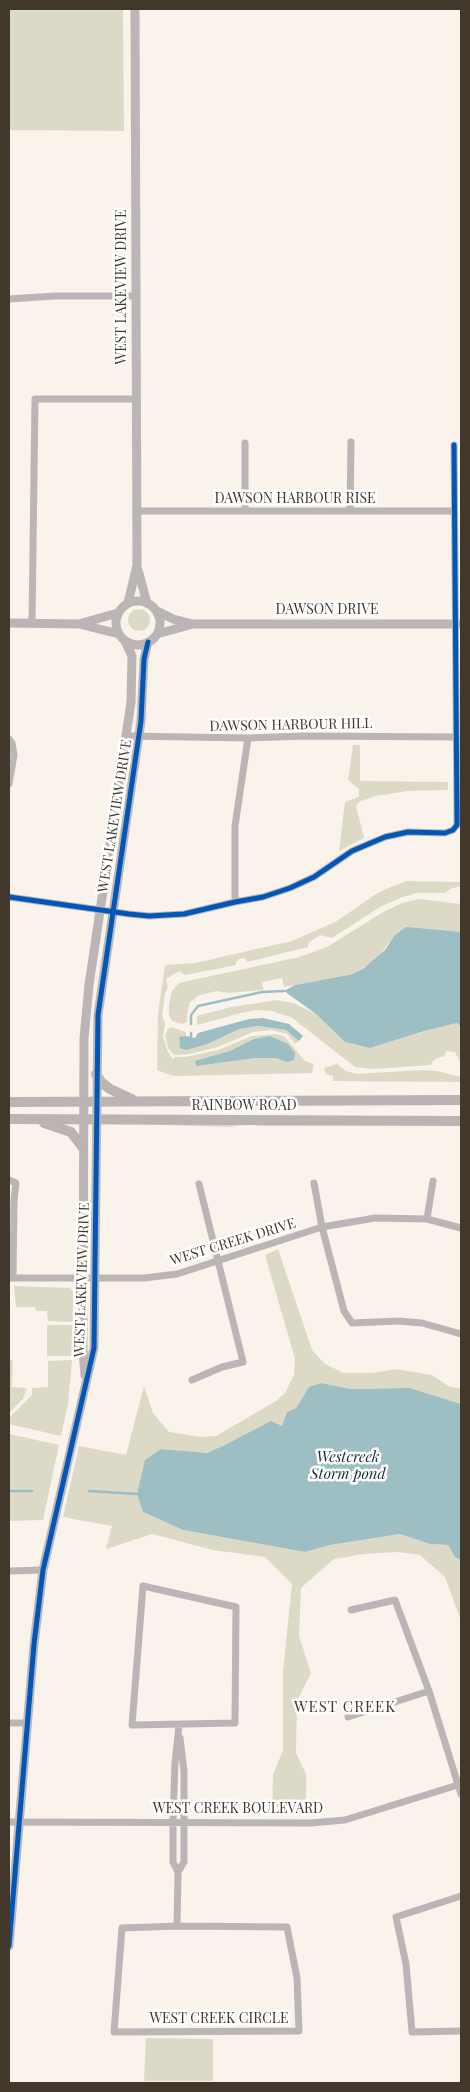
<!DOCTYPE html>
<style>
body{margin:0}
#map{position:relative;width:470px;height:2092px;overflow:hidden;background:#f9f3ec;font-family:"Playfair Display",serif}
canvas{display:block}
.frame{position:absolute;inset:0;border:10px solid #41382b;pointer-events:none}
</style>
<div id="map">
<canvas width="470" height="2092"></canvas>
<div class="frame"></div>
</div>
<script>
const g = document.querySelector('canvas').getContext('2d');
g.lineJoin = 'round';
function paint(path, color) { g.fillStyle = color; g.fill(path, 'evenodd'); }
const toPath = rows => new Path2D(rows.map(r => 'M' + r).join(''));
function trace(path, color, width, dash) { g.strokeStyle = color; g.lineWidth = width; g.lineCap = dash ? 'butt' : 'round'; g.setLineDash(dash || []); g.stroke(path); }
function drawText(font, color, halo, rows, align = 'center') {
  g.font = font + ' "Playfair Display",serif'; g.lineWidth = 5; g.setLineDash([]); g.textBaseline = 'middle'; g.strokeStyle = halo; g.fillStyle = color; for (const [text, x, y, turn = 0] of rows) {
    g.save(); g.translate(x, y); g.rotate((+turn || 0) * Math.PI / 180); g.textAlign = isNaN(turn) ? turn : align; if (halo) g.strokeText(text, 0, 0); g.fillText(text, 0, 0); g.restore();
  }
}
paint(toPath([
 [9,9,123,9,124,131,9,130],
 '128 620a11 11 0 1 1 22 0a11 11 0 1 1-22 0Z',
 [353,745,360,745,360,781,448,782,448,790,407,791,376,796,359,802,356,806,364,838,339,851,345,802,359,797,359,789,348,780],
 [406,881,461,882,461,886,450,889,445,893,417,893,400,898,380,907,332,938,320,935,308,943,308,947,247,962,245,958,239,959,236,962,236,965,185,975,179,971,166,979,168,987,165,994,162,1015,165,1024,163,1036,167,1050,173,1060,174,1057,185,1057,218,1050,252,1036,276,1034,285,1037,305,1061,314,1064,312,1073,173,1076,157,1070,158,1013,165,965,195,963,292,941,337,921,379,892],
 [418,899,461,904,461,932,394,936,375,961,353,974,284,987,282,978,262,982,263,990,228,993,217,991,200,995,190,1002,187,1015,187,1022,182,1024,172,1021,169,1015,169,1004,172,991,179,983,299,957,327,947,383,912,402,903],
 [277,1000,293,1003,316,1014,345,1042,370,1048,424,1031,457,1023,461,1027,461,1064,455,1052,446,1051,445,1056,435,1059,430,1065,374,1069,355,1067,291,1017,271,1011,256,1010,241,1013,197,1025,197,1016,231,1007],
 [258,1026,286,1030,299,1041,295,1044,287,1034,272,1030,253,1032,218,1047,190,1054,174,1055,168,1048,165,1034,170,1027,186,1032,186,1036,179,1038,179,1042,224,1037,240,1029],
 [337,1064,346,1071,357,1074,421,1070,437,1071,461,1077,461,1082,333,1081,333,1076,326,1074,324,1068],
 [136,1123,461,1124,461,1125,258,1126,254,1124,227,1127,132,1124,110,1125],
 [278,1249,312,1350,325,1364,344,1373,372,1373,396,1369,432,1375,450,1387,461,1388,461,1404,410,1388,351,1389,321,1383,309,1387,296,1408,287,1412,282,1426,206,1453,161,1449,143,1512,183,1530,305,1552,330,1545,400,1534,430,1544,448,1545,455,1557,461,1560,461,1621,445,1577,420,1555,398,1552,364,1554,334,1559,301,1588,299,1636,311,1673,297,1701,296,1753,306,1774,306,1812,272,1813,273,1775,283,1750,283,1671,292,1584,265,1557,213,1550,152,1534,106,1549,112,1526,63,1517,79,1446,126,1455,144,1386,153,1413,169,1432,201,1437,216,1436,276,1401,285,1393,294,1375,295,1359,265,1255],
 [14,1286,70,1288,73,1291,73,1322,48,1321,47,1311,36,1311,35,1307,16,1307],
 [47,1325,73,1325,72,1356,47,1356],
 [9,1360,13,1360,12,1387,27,1388,23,1399,9,1413],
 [72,1360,68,1404,61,1436,9,1424,9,1418,32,1395,32,1388,48,1387,48,1361],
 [9,1434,59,1445,43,1520,9,1521],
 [146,2038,213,2039,213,2081,144,2081]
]), '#dcdac7');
paint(toPath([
 [406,927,461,932,461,1027,457,1023,424,1031,370,1048,345,1042,316,1014,284,991,295,985,353,974,364,968,385,950,394,936],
 [263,1018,289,1024,303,1036,299,1041,286,1030,258,1026,240,1029,207,1044,186,1050,180,1048,179,1037,186,1036,195,1038,198,1033,249,1019],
 [270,1036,288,1044,295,1053,294,1060,287,1062,276,1058,254,1058,196,1066,195,1061,230,1051,254,1039],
 [321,1383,351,1389,410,1388,461,1404,461,1560,455,1557,448,1545,430,1544,400,1534,330,1545,305,1552,183,1530,143,1512,137,1494,145,1460,161,1449,207,1453,225,1445,271,1421,282,1426,287,1412,296,1408,309,1387]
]), '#9dbec3');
trace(toPath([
 [191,1024,191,1015,198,1006,262,992,284,991],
 [191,1033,191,1038],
 [9,1491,32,1491],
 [89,1491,137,1494]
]), '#9dbec3', 2.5);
trace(toPath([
 [9,299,55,296,136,296],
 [137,511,454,511],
 [245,511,245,443],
 [350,511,351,442],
 [32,623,35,399,136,399],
 [127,736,248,738,304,736,456,737],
 [9,739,12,743,14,755,9,784],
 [9,897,129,914,149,916,184,914,235,902,263,897,290,888,314,877,352,851,385,837,408,832,445,833,453,830,457,825,457,819,454,445],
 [235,902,235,826,248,738],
 [9,1180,16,1183,14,1200,13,1278],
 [314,1183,322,1227,344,1311,352,1323,399,1321,422,1323,461,1334],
 [427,1219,433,1181],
 [9,1278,144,1278,177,1274,322,1227,375,1218,427,1219,461,1228],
 [192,1380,222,1367,243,1362,199,1184],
 [9,1571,43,1570],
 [143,1586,236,1607,235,1723,132,1725,143,1586],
 [351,1610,395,1600,429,1691,461,1794],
 [348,1717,429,1691],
 [9,1723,27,1723],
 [9,1822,311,1823,345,1820,461,1784],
 [178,1872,184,1862,184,1771,180,1738],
 [461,1896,396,1917,406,1964,412,2032,461,2031],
 [177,1926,287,1927,297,1978,299,2031,114,2032,122,1928,177,1926],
 [177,1926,178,1872,173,1862,173,1822,175,1763,179,1725]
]), '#bcb5b6', 7);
trace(toPath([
 [138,570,147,603],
 '116 623a22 22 0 1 1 44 0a22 22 0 1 1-44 0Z',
 [128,603,137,565,135,9],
 [157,611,173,619,193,624,461,624],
 [9,623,79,624,119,634],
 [82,623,118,613],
 [157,634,193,624],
 [85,1375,83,1349,84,1038,89,985,131,702,132,656,125,641],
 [9,1946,34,1644,43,1570,94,1348,98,1015,141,721,144,659,148,642]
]), '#bcb5b6', 9);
trace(toPath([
 [96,1074,101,1082,110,1089,132,1099],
 [9,1102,461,1100],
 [9,1119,461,1121],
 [44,1123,71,1132,83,1148]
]), '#bcb3b3', 10);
trace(toPath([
 [9,897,129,914,149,916,184,914,235,902,263,897,290,888,314,877,352,851,385,837,408,832,445,833,453,830,457,825,457,819,454,445],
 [9,1946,34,1644,43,1570,94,1348,98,1015,141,721,144,659,148,642]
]), '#0057b8', 5);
drawText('14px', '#41382b', '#fff', [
 ["WEST LAKEVIEW DRIVE",122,287,-90],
 ["DAWSON HARBOUR RISE",295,499],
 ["DAWSON DRIVE",327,610],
 ["DAWSON HARBOUR HILL",291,725,-1],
 ["WEST LAKEVIEW DRIVE",115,816,-81],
 ["RAINBOW ROAD",244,1106],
 ["WEST CREEK DRIVE",233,1242,-17],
 ["WEST LAKEVIEW DRIVE",82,1280,-88],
 ["WEST CREEK BOULEVARD",238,1809],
 ["WEST CREEK CIRCLE",219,2019]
]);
drawText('italic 15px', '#132e33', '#fff', [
 ["Westcreek",348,1457],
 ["Storm pond",348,1474]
]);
g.letterSpacing = '1px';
drawText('15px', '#41382b', '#fff', [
 ["WEST CREEK",345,1707]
]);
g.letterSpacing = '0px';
</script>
